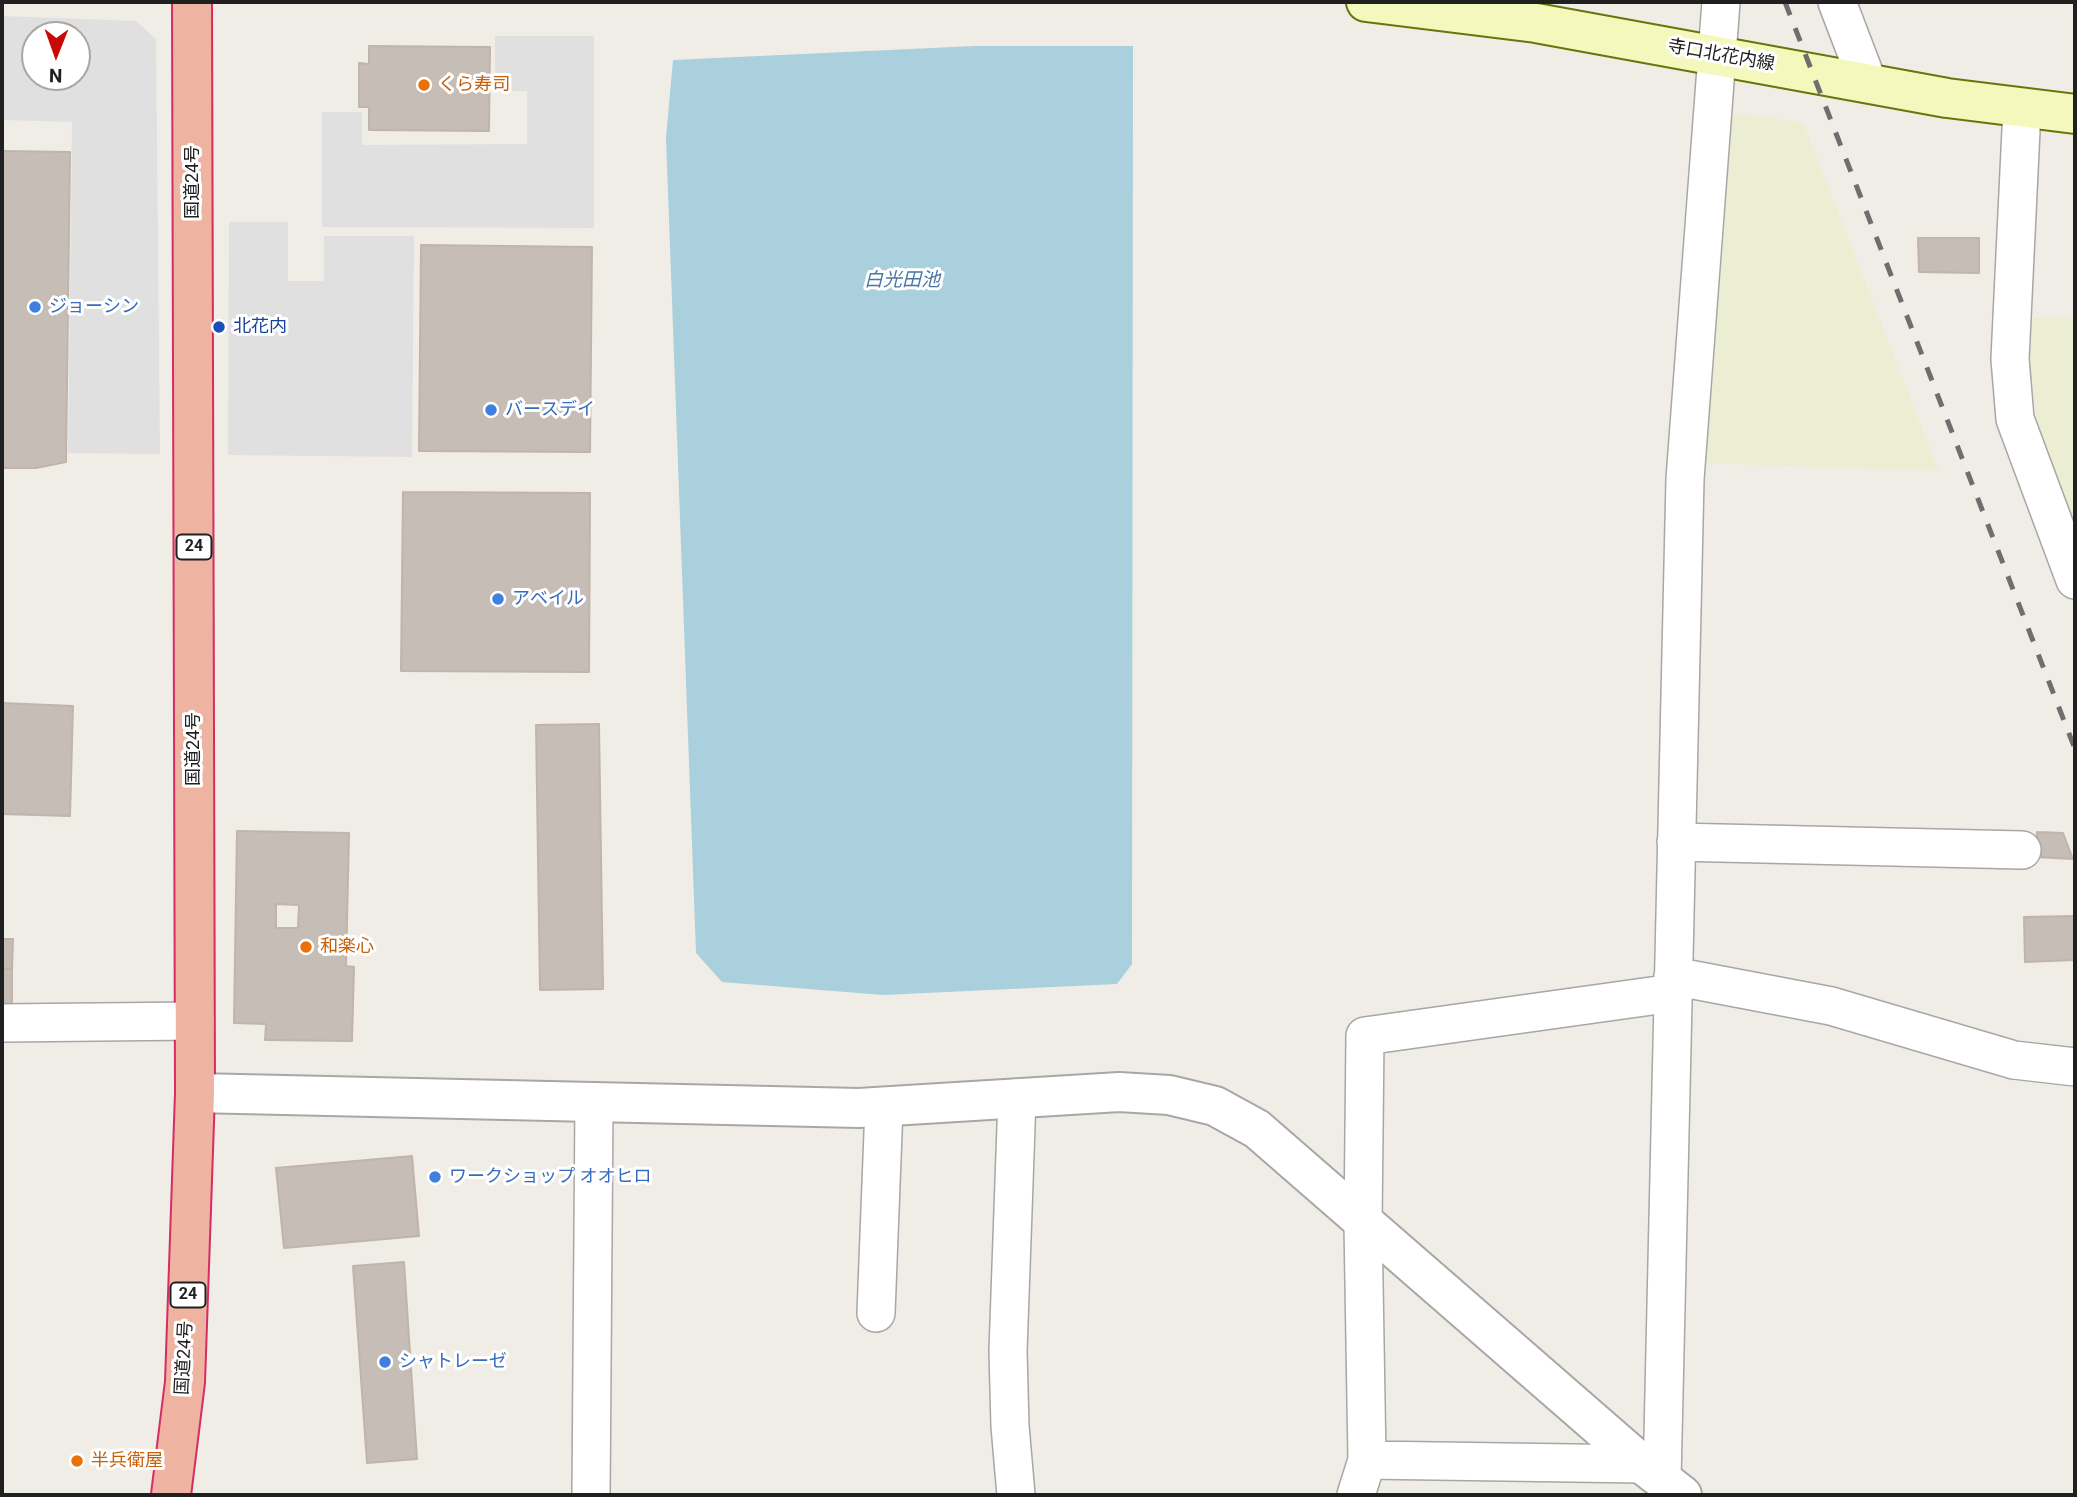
<!DOCTYPE html>
<meta charset="utf-8">
<style>
body{margin:0}
#map{position:relative;width:2077px;height:1497px;overflow:hidden;background:#f0ede7;font-family:Roboto,sans-serif}
canvas{display:block}
.frame{position:absolute;inset:0;border:4px solid #202020;pointer-events:none}
.north{position:absolute;left:21px;top:21px;width:70px;height:70px;box-sizing:border-box;background:#fff;border:2px solid #a6a6a6;border-radius:50%;rotate:181deg;font-size:19px;font-weight:700;line-height:28px;text-align:center;color:#202020}
.north::after{content:'';display:block;margin:auto;width:24px;height:32px;background:#c90906;clip-path:polygon(50% 0,100% 100%,50% 72%,0 100%)}
</style>
<div id="map">
<canvas width="2077" height="1497"></canvas>
<div class="frame"></div>
<div class="north">N</div>
</div>
<script>
const g = document.querySelector('canvas').getContext('2d');
g.lineJoin = 'round';
function paint(path, color) { g.fillStyle = color; g.fill(path, 'evenodd'); }
const toPath = rows => new Path2D(rows.map(r => 'M' + r).join(''));
function trace(path, color, width, dash) { g.strokeStyle = color; g.lineWidth = width; g.lineCap = dash ? 'butt' : 'round'; g.setLineDash(dash || []); g.stroke(path); }
function drawText(font, color, halo, rows, align = 'center') {
  g.font = font + ' Roboto,"Noto Sans JP",sans-serif'; g.lineWidth = 6; g.setLineDash([]); g.textBaseline = 'middle'; g.strokeStyle = halo; g.fillStyle = color; for (const [text, x, y, turn = 0] of rows) {
    g.save(); g.translate(x, y); g.rotate((+turn || 0) * Math.PI / 180); g.textAlign = isNaN(turn) ? turn : align; if (halo) g.strokeText(text, 0, 0); g.fillText(text, 0, 0); g.restore();
  }
}
paint(toPath([
 [1721,112,1803,122,1939,471,1694,463],
 [2075,317,2075,535,2042,444,2026,361,2030,318]
]), '#eceed3');
paint(toPath([
 [2,16,136,21,156,39,160,454,68,453,72,122,2,120],
 [35,35,77,35,77,77,35,77],
 [495,36,594,36,594,228,322,227,322,112,362,112,362,145,527,144,527,91,495,91],
 [229,222,288,222,288,281,324,281,324,236,414,236,412,457,228,455]
]), '#e0e0e0');
paint(toPath([
 [975,46,1133,46,1132,964,1117,984,883,995,722,982,696,953,666,138,673,60]
]), '#a9d0dc');
const building = toPath([
 [369,46,490,47,489,131,369,130,369,107,359,107,359,63,369,64,369,46],
 [2,151,70,152,66,462,36,468,2,468,2,151],
 [1918,238,1979,238,1979,273,1919,272,1918,238],
 [421,245,592,247,590,452,419,451,421,245],
 [403,492,590,493,589,672,401,671,403,492],
 [2,703,73,706,70,816,2,814,2,703],
 [599,724,603,989,540,990,536,725,599,724],
 [237,831,349,833,346,966,354,967,352,1041,265,1040,266,1024,234,1023,237,831],
 [276,904,299,905,298,928,276,928,276,904],
 [2037,832,2063,833,2073,859,2035,857,2037,832],
 [2075,916,2075,960,2025,962,2024,917,2075,916],
 [2,939,13,939,12,969,2,969,2,939],
 [2,969,12,969,12,1006,2,1006,2,969],
 [412,1156,419,1236,284,1248,276,1168,412,1156],
 [404,1262,417,1459,367,1463,353,1266,404,1262]
]);
paint(building, '#c5bdb6');
trace(building, '#c1b4a9', 2);
const minor = toPath([
 [1837,2,1868,83],
 [2022,109,2010,359,2015,419,2075,580],
 [1676,842,2022,850],
 [1673,976,1831,1006,2014,1060,2075,1067],
 [2,1023,195,1021],
 [876,1313,884,1107],
 [1367,1460,1642,1464],
 [1662,1480,1685,479,1721,2],
 [591,1495,594,1102],
 [1016,1495,1010,1426,1008,1351,1017,1098],
 [1356,1495,1367,1460,1363,1224,1365,1036,1673,993]
]);
const tertiary = toPath([
 [195,1093,859,1108,1119,1092,1169,1095,1215,1106,1257,1129,1642,1464,1682,1495]
]);
const secondary = toPath([
 [1366,2,1536,23,1947,98,2075,114]
]);
const trunk = toPath([
 [171,1495,185,1382,195,1093,192,2]
]);
trace(minor, '#a7a7a7', 40);
trace(tertiary, '#a7a7a7', 42);
trace(secondary, '#687508', 42);
trace(trunk, '#d62c64', 42);
trace(minor, '#fff', 37);
trace(tertiary, '#fff', 38);
trace(secondary, '#f4f8bd', 38);
trace(trunk, '#efb3a2', 38);
trace(toPath([
 [1785,2,2075,749]
]), '#6e6e6e', 5, [14, 14]);
for (const [x, y, r, color] of [
 [424,85,7,"#e8710a"],
 [35,307,7,"#3f7fe0"],
 [219,327,7,"#1a4fb4"],
 [491,410,7,"#3f7fe0"],
 [498,599,7,"#3f7fe0"],
 [306,947,7,"#e8710a"],
 [435,1177,7,"#3f7fe0"],
 [385,1362,7,"#3f7fe0"],
 [77,1461,7,"#e8710a"]
]) { const dot = new Path2D(); dot.arc(x, y, r, 0, 2 * Math.PI); g.fillStyle = color; g.fill(dot); trace(dot, '#fff', 2.5); }
for (const [x, y, w] of [
 [194,547,35],
 [188,1295,35]
]) { const box = new Path2D(); box.roundRect(x - w / 2, y - 12.5, w, 25, 5); g.fillStyle = '#fff'; g.fill(box); trace(box, '#202020', 2); }
drawText('bold 16px', '#202020', null, [
 ["24",194,547],
 ["24",188,1295]
]);
drawText('18px', '#202020', '#fff', [
 ["寺口北花内線",1721,56,10],
 ["国道24号",193,182,-90],
 ["国道24号",194,749,-90],
 ["国道24号",185,1358,-87]
]);
drawText('18px', '#c56008', '#fff', [
 ["くら寿司",438,85],
 ["和楽心",320,947],
 ["半兵衛屋",91,1461]
], 'left');
drawText('18px', '#366cbe', '#fff', [
 ["ジョーシン",49,307],
 ["バースデイ",505,410],
 ["アベイル",512,599],
 ["ワークショップ オオヒロ",449,1177],
 ["シャトレーゼ",399,1362]
], 'left');
drawText('18px', '#164399', '#fff', [
 ["北花内",233,327]
], 'left');
drawText('italic 19px', '#4b77a5', '#fff', [
 ["白光田池",902,281]
]);
</script>
